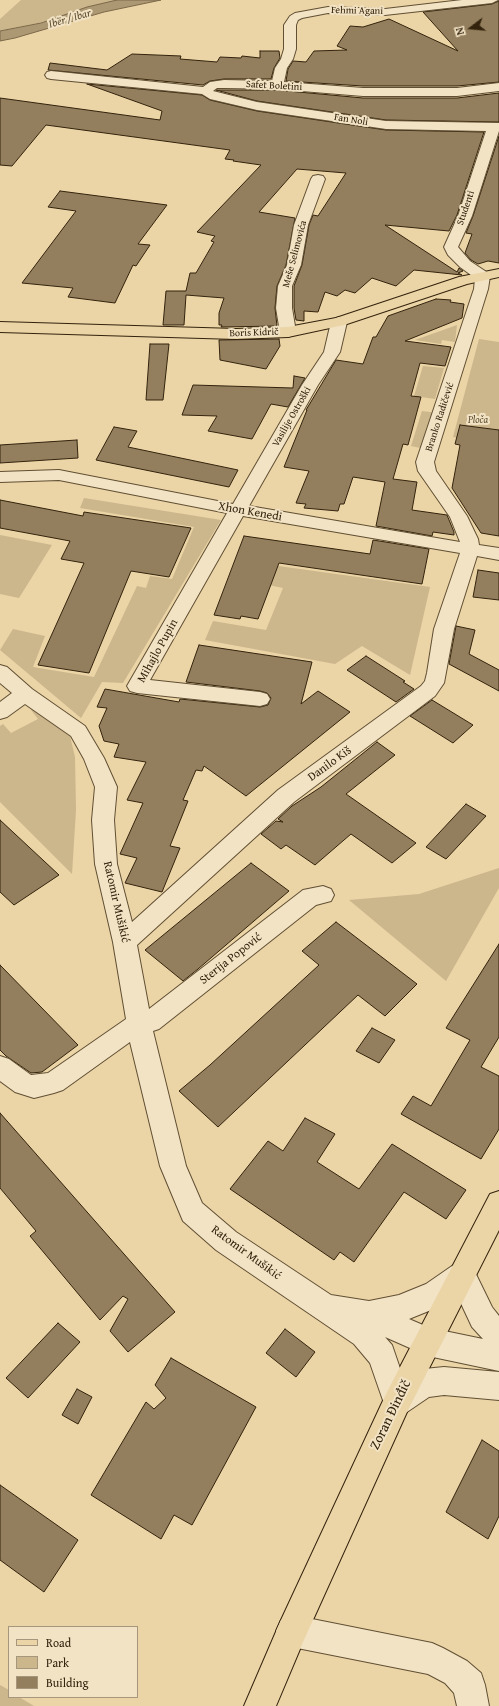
<!DOCTYPE html>
<meta charset="utf-8">
<style>
body{margin:0}
#map{position:relative;width:499px;height:1706px;overflow:hidden;background:#ebd4a6;font-family:"Gentium Book Plus",serif}
canvas{display:block}
.legend{position:absolute;left:8px;top:1626px;width:130px;height:72px;box-sizing:border-box;background:#f2e3c5;border:1px solid #a6967b;margin:0;padding:5px 7px;list-style:none;font-size:12px;color:#33230d}
.legend li{display:flex;align-items:center;gap:8px;height:20px}
.legend b{width:20px;border:1px solid #a6967b}
.north{position:absolute;left:451px;top:8px;width:40px;height:40px;-webkit-text-stroke:3px #f2e3c5;paint-order:stroke;rotate:254deg;font-size:11px;font-weight:700;line-height:16px;text-align:center;color:#33230d}
.north::after{content:'';display:block;margin:auto;width:14px;height:18px;background:#33230d;clip-path:polygon(50% 0,100% 100%,50% 72%,0 100%)}
</style>
<div id="map">
<canvas width="499" height="1706"></canvas>
<ul class="legend">
<li><b style="height:5px;background:#ebd4a6"></b>Road</li>
<li><b style="height:11px;background:#ccb68c"></b>Park</li>
<li><b style="height:11px;background:#937f5d"></b>Building</li>
</ul>
<div class="north">N</div>
</div>
<script>
const g = document.querySelector('canvas').getContext('2d');
g.lineJoin = 'round';
function paint(path, color) { g.fillStyle = color; g.fill(path, 'evenodd'); }
const toPath = rows => new Path2D(rows.map(r => 'M' + r).join(''));
function trace(path, color, width, dash) { g.strokeStyle = color; g.lineWidth = width; g.lineCap = dash ? 'butt' : 'round'; g.setLineDash(dash || []); g.stroke(path); }
function drawText(font, color, halo, rows, align = 'center') {
  g.font = font + ' "Gentium Book Plus",serif'; g.lineWidth = 4; g.setLineDash([]); g.textBaseline = 'middle'; g.strokeStyle = halo; g.fillStyle = color; for (const [text, x, y, turn = 0] of rows) {
    g.save(); g.translate(x, y); g.rotate((+turn || 0) * Math.PI / 180); g.textAlign = isNaN(turn) ? turn : align; if (halo) g.strokeText(text, 0, 0); g.fillText(text, 0, 0); g.restore();
  }
}
paint(toPath([
 [21,0,117,0,87,7,39,23,0,31,0,19],
 [457,325,455,342,442,340,441,344,415,340],
 [479,339,499,342,499,444,453,437],
 [423,366,444,368,435,399,414,396],
 [422,411,437,413,425,449,411,446],
 [84,498,221,520,123,683,102,682,81,718,0,650,13,629,45,636,33,667,94,677,137,586,146,588,150,576,172,579,194,527,80,508],
 [0,535,52,545,19,598,0,594],
 [235,560,430,587,410,675,362,646,335,664,205,640,213,621,266,630,283,588,231,577],
 [34,707,70,736,75,757,76,810,72,874,0,802,0,726,3,724,11,733,38,719,31,710],
 [499,868,499,888,446,981,349,900,419,894],
 [0,1685,9,1690,9,1697,19,1697,34,1706,0,1706]
]), '#ccb68c');
const water = toPath([
 [117,0,161,0,104,12,15,38,0,41,0,31,41,23,87,7,117,0]
]);
paint(water, '#ac9872');
trace(water, '#7c694a', 1);
const building = toPath([
 [499,1,499,82,457,86,363,86,286,81,288,69,293,61,306,62,314,51,347,50,337,46,350,26,363,27,389,19,458,51,423,12,492,4,499,1],
 [260,51,279,51,280,58,274,68,271,79,224,79,210,81,203,85,48,70,50,63,107,70,132,54,181,56,180,59,217,62,220,57,241,58,242,56,260,58,260,51],
 [87,84,202,95,210,100,257,111,386,130,484,132,457,215,449,231,385,225,457,272,459,268,463,271,458,273,462,275,414,270,396,286,372,278,355,293,345,290,337,296,325,292,318,312,304,311,304,321,296,320,294,308,294,286,302,265,309,225,313,215,318,216,346,173,297,169,259,212,295,218,286,265,277,286,275,308,277,326,221,327,222,325,219,325,219,313,224,298,186,295,184,325,163,325,166,291,186,291,190,273,196,273,214,242,211,241,215,236,197,232,261,165,233,161,234,160,225,159,230,150,46,125,12,166,0,165,0,98,160,120,162,111,87,84],
 [216,90,277,90,363,98,457,98,499,93,499,122,386,120,257,101,216,90],
 [499,136,499,263,488,261,478,264,471,260,465,253,472,234,466,233,473,216,499,136],
 [60,191,167,205,138,244,150,245,136,266,133,265,115,303,68,297,73,288,22,283,76,211,48,207,60,191],
 [436,299,451,300,450,302,464,304,462,318,405,341,451,347,445,366,420,363,411,396,421,397,408,445,403,444,393,479,417,482,412,510,447,515,454,532,454,535,433,532,432,536,376,526,385,482,353,477,344,504,340,504,338,511,304,508,306,504,296,503,309,471,284,467,307,410,306,410,336,360,363,364,373,337,376,337,388,316,436,299],
 [279,339,280,346,266,369,220,360,219,340,279,339],
 [150,344,169,344,163,400,146,400,150,344],
 [294,376,305,378,288,407,271,404,252,439,208,431,217,416,182,415,193,385,293,388,294,376],
 [460,425,499,430,499,536,481,533,452,488,460,445,455,444,460,425],
 [114,427,137,431,128,447,238,470,229,487,96,460,114,427],
 [77,440,78,458,0,463,0,445,77,440],
 [0,500,83,516,84,512,191,528,169,577,131,571,89,673,38,665,84,563,61,559,70,541,0,528,0,500],
 [244,536,370,554,373,540,429,549,422,584,279,563,258,619,241,616,240,619,214,615,244,536],
 [478,570,499,573,499,600,473,597,478,570],
 [456,626,475,630,469,654,499,670,499,691,449,664,456,626],
 [199,645,312,662,301,704,318,691,350,712,246,796,204,766,202,771,196,770,183,800,188,801,170,846,180,848,162,892,125,883,137,858,120,854,143,803,127,800,146,762,114,757,119,744,104,741,99,726,107,708,97,707,105,689,179,702,180,699,260,707,268,705,271,698,267,693,260,691,186,682,199,645],
 [366,656,405,681,403,682,414,689,396,702,347,670,366,656],
 [432,700,473,725,453,743,410,716,432,700],
 [377,742,395,755,346,794,416,843,392,863,351,834,315,865,286,845,281,849,261,834,276,821,283,822,278,819,292,806,321,787,377,742],
 [466,804,486,816,446,859,426,847,466,804],
 [0,820,59,875,14,905,0,892,0,820],
 [251,863,289,891,198,969,183,981,145,950,251,863],
 [336,922,417,984,385,1016,358,995,218,1127,179,1091,210,1065,319,965,302,951,336,922],
 [499,944,499,1037,481,1067,499,1076,499,1129,481,1159,401,1114,413,1096,431,1106,470,1040,446,1028,499,944],
 [0,965,78,1045,42,1072,31,1073,6,1056,0,1050,0,965],
 [372,1028,395,1040,379,1063,356,1051,372,1028],
 [0,1113,175,1312,128,1352,110,1331,128,1299,123,1296,100,1320,30,1236,36,1231,0,1188,0,1113],
 [305,1118,335,1134,317,1162,359,1189,392,1144,466,1190,446,1219,404,1192,354,1262,340,1252,334,1260,230,1189,268,1141,283,1151,305,1118],
 [58,1323,80,1342,28,1398,6,1378,58,1323],
 [285,1329,315,1352,296,1377,266,1353,285,1329],
 [171,1358,256,1407,192,1525,174,1515,161,1539,91,1495,146,1402,154,1409,166,1398,155,1385,171,1358],
 [77,1389,92,1397,78,1424,62,1415,77,1389],
 [482,1440,499,1451,499,1516,488,1539,446,1512,482,1440],
 [0,1485,78,1540,44,1592,0,1560,0,1485]
]);
paint(building, '#937f5d');
trace(building, '#33230d', 1);
const minor = toPath([
 [462,0,498,0,492,3,385,15,328,13,302,18,298,20,296,25,296,49,293,59,287,68,284,82,363,88,457,88,499,83,499,91,457,96,363,96,277,89,224,88,217,88,213,91,257,102,386,121,499,123,499,131,472,216,458,247,470,261,488,273,490,276,488,289,434,462,436,471,467,516,478,539,479,545,499,548,499,560,477,556,454,629,444,683,435,696,294,802,137,945,149,1009,303,890,323,886,331,889,334,895,331,901,316,905,159,1029,153,1031,186,1166,202,1203,236,1232,331,1295,369,1301,399,1295,426,1284,452,1266,462,1262,472,1266,492,1307,499,1316,499,1371,428,1356,385,1337,392,1345,404,1380,414,1373,424,1369,444,1367,499,1372,499,1400,444,1395,429,1397,407,1412,397,1416,387,1412,370,1363,354,1344,216,1250,183,1221,160,1166,130,1042,63,1090,54,1093,34,1098,15,1092,0,1081,0,1056,9,1059,31,1075,48,1073,126,1019,113,942,95,864,92,820,95,787,84,759,71,736,25,704,7,717,0,719,0,702,12,693,0,683,0,665,7,667,32,689,85,726,104,758,117,787,114,820,117,864,132,922,278,790,421,686,425,681,427,673,434,629,460,553,243,516,150,680,260,692,267,694,270,699,267,704,260,706,137,693,130,691,127,686,227,513,59,480,0,482,0,472,59,470,233,504,302,385,324,352,331,322,334,319,339,317,344,319,347,322,340,352,318,385,249,506,460,542,450,517,418,471,416,462,474,289,475,278,460,267,448,255,444,247,458,216,486,131,386,129,257,110,210,99,202,94,51,79,47,78,45,75,47,72,51,71,203,87,210,82,224,80,272,81,275,68,281,59,284,49,284,25,290,16,295,13,328,7,385,9,462,0],
 [457,1295,472,1327,483,1339,430,1328,409,1319,446,1304,457,1295],
 [318,175,323,176,325,179,308,225,301,265,292,286,292,308,296,332,293,335,288,337,283,335,280,332,276,308,278,286,287,265,294,225,311,179,313,176,318,175],
 [292,1615,432,1643,443,1648,467,1661,481,1673,485,1685,489,1706,457,1706,454,1693,445,1683,428,1674,292,1647,281,1642,276,1631,281,1620,292,1615]
]);
const major = toPath([
 [499,269,499,277,467,284,344,325,288,337,236,339,0,332,0,322,236,329,288,327,336,318,459,277,499,269],
 [499,1191,499,1230,407,1412,303,1642,276,1706,244,1706,281,1620,387,1392,490,1194,499,1191]
]);
trace(minor, '#614f33', 2);
trace(major, '#33230d', 2);
paint(minor, '#f2e3c5');
paint(major, '#ebd4a6');
drawText('10px', '#33230d', '#f2e3c5', [
 ["Fehmi Agani",357,11,1],
 ["Safet Boletini",274,86,3],
 ["Fan Noli",351,120,9],
 ["Studenti",466,208,-71],
 ["Meše Selimovića",295,254,-75],
 ["Boris Kidrič",254,333,-2],
 ["Vasilije Ostroški",292,417,-60],
 ["Branko Radičević",440,417,-72]
]);
drawText('italic 10px', '#59482d', '#f2e3c5', [
 ["Ploča",478,420]
]);
drawText('italic 11px', '#5d4c30', '#f2e3c5', [
 ["Ibër / Ibar",70,19,-16]
]);
drawText('12px', '#33230d', '#f2e3c5', [
 ["Xhon Kenedi",250,512,10],
 ["Mihajlo Pupin",158,651,-61],
 ["Danilo Kiš",330,764,-36],
 ["Ratomir Mušikić",116,902,77],
 ["Sterija Popović",231,959,-38],
 ["Ratomir Mušikić",246,1253,36]
]);
drawText('14px', '#33230d', '#f2e3c5', [
 ["Zoran Đinđič",391,1415,-64]
]);
</script>
